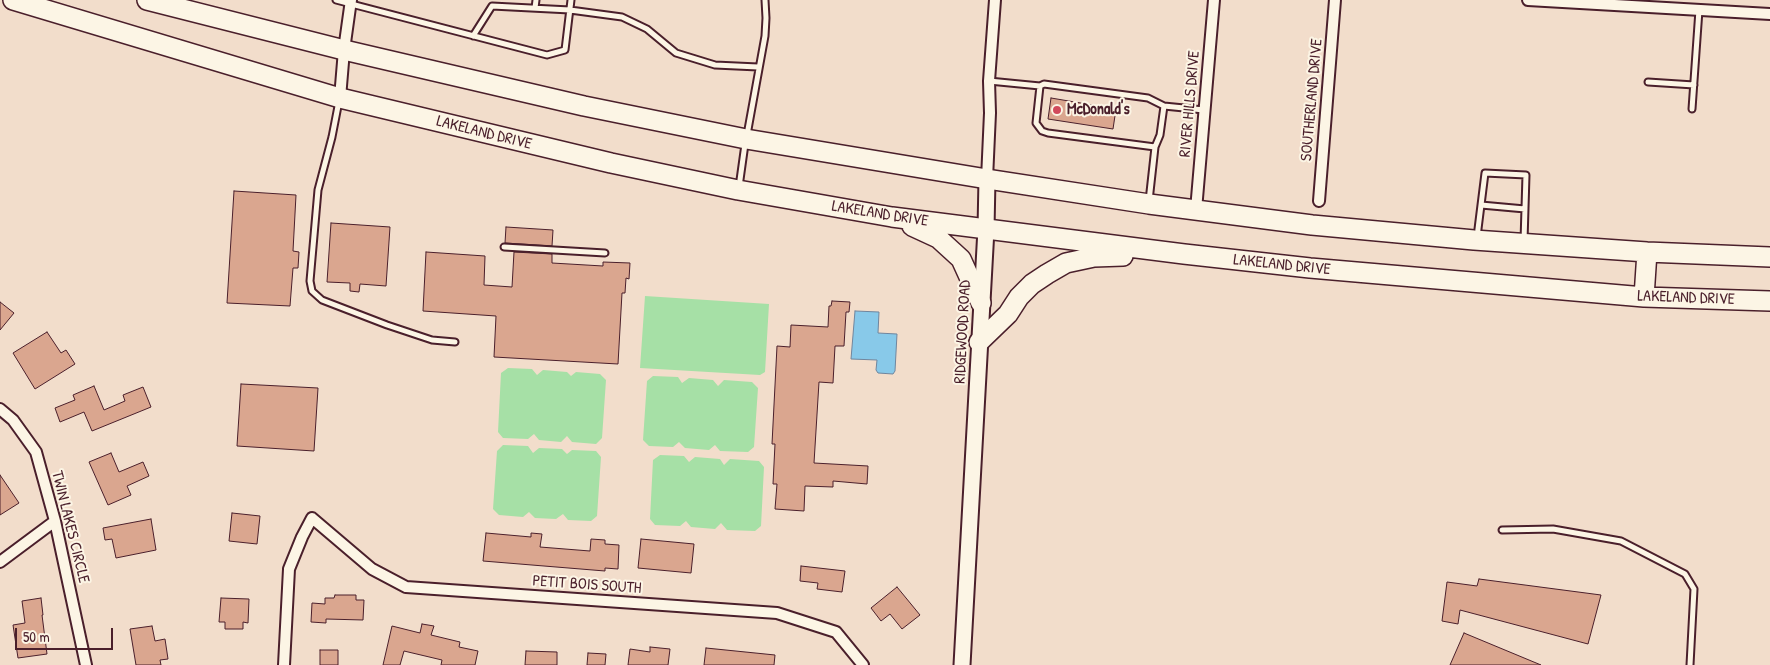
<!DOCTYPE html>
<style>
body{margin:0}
#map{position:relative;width:1770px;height:665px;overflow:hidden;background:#f2ddcb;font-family:"Patrick Hand",sans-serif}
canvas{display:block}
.scale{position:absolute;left:15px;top:628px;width:98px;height:22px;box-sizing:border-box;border:2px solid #4a1f2b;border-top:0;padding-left:6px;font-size:15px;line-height:18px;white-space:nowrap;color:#4a1f2b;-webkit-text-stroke:4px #fcf5e5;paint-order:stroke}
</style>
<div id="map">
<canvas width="1770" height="665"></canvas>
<div class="scale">50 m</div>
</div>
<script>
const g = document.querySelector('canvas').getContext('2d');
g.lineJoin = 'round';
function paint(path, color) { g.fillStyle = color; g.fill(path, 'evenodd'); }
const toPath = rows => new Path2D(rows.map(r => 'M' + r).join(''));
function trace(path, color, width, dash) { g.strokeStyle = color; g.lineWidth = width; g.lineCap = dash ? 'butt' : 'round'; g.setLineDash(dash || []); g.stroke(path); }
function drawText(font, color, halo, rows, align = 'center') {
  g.font = font + ' "Patrick Hand",sans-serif'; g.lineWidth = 4; g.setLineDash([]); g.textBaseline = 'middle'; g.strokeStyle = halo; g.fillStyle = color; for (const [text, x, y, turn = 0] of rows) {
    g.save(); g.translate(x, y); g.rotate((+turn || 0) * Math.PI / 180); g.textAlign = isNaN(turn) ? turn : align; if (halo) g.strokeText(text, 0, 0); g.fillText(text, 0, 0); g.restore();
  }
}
paint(toPath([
 [645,296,769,304,765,372,760,375,640,368],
 [508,368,532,369,537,375,543,370,567,372,571,376,576,372,600,374,606,380,602,438,596,444,572,442,567,436,561,442,539,440,534,434,528,439,503,438,498,432,501,373],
 [653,376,678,377,682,383,689,378,713,380,718,386,724,380,752,382,758,388,754,447,748,452,720,451,715,445,709,450,685,448,679,442,673,447,649,446,643,440,647,381],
 [503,445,528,446,533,453,539,448,562,449,567,454,572,450,596,451,601,457,597,516,591,521,568,520,563,514,556,519,535,518,529,512,523,517,499,515,493,509,497,451],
 [660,455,684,456,689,462,695,457,720,459,724,465,730,459,759,461,764,467,761,526,755,531,727,530,721,523,715,529,691,527,686,521,680,526,655,525,650,519,653,460]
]), '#a6e0a6');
const water = toPath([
 [855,311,879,312,878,333,897,334,895,371,893,374,878,373,876,370,877,360,851,359,855,311]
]);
paint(water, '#88c9e9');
trace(water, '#6f859d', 1);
const building = toPath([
 [1051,98,1116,109,1113,129,1048,119,1051,98],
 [234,191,296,195,293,251,299,252,298,268,293,268,290,306,227,303,234,191],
 [331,223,390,227,386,286,360,284,359,292,350,291,350,283,327,282,331,223],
 [506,227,553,230,552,246,505,243,506,227],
 [426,252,485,256,484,285,512,287,514,252,552,254,552,263,603,266,603,262,630,263,629,279,626,278,625,293,622,293,618,364,494,357,496,316,423,311,426,252],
 [832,301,850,302,849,312,846,312,844,346,835,346,833,383,819,382,814,463,868,466,867,484,833,481,833,487,805,486,804,511,775,509,777,484,773,484,775,444,772,444,777,346,790,347,791,325,828,327,829,306,831,306,832,301],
 [0,302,14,313,0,330,0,302],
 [47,332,61,353,66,350,75,364,35,389,13,353,47,332],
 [241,384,318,388,314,451,237,446,241,384],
 [94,386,104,410,125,401,123,395,143,387,151,407,92,431,84,412,60,422,55,408,75,400,73,395,94,386],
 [111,453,119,472,143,462,149,476,127,486,131,495,108,505,89,462,111,453],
 [0,475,19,503,0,515,0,475],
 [232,513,260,516,257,544,229,541,232,513],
 [151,519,156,550,116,558,112,539,105,540,103,528,151,519],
 [486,533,531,537,531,533,542,534,540,547,590,551,591,539,605,540,605,544,619,545,618,569,605,568,605,571,483,561,486,533],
 [641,539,694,544,691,573,638,568,641,539],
 [801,566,845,571,842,592,817,589,818,583,800,581,801,566],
 [1479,579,1601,595,1588,644,1460,610,1458,624,1442,621,1447,582,1477,586,1479,579],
 [897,587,920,615,902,629,890,614,881,621,871,608,897,587],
 [335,595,356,595,356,600,364,600,363,620,326,619,326,623,311,622,312,603,325,604,325,598,334,598,335,595],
 [41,598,43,615,42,615,47,654,18,658,13,625,25,623,22,601,41,598],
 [221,598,249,599,248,623,243,622,243,629,225,629,225,622,219,622,221,598],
 [422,624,434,626,431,635,460,642,459,647,478,651,475,665,441,665,442,660,404,651,400,665,383,665,392,626,420,633,422,624],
 [152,626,155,641,165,639,168,659,160,660,161,665,136,665,130,629,152,626],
 [1464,633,1541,665,1450,665,1464,633],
 [650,647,670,649,668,665,628,665,630,649,650,652,650,647],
 [706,648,775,655,774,665,704,665,706,648],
 [320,650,338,650,338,665,320,665,320,650],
 [526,651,557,652,557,665,525,665,526,651],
 [588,653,606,654,605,665,587,665,588,653]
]);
paint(building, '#daa68f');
trace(building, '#4a1f2b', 1);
const lane = toPath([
 [336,0,547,55,565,50,571,0],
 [535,8,536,0],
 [473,36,492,6,570,10,622,17,647,29,676,53,715,65,758,67],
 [989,81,1040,86,1044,84,1148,98,1164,106,1160,135,1155,147,1048,133,1042,131,1036,123,1040,86],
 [1648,82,1694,85],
 [339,101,332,137,318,190,310,281,312,291,322,300,387,325,432,340,455,342],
 [1164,106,1204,110],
 [1692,109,1699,10],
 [747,135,765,36,766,18,765,0],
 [739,187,745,144],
 [1149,201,1155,147],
 [1481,205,1525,209],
 [1477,237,1485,173,1526,175,1524,241],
 [504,247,605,253],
 [1502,530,1553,529,1621,541,1685,574,1694,589,1690,665]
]);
const street = toPath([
 [1528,0,1770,14],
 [340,98,344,50,351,0],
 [987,179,990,113,989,81,995,0],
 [1319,201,1335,0],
 [1196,210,1214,0],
 [0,409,13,420,36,452,55,521,86,665],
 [0,562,55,521],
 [284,665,289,569,302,537,312,518,372,569,406,587,777,613,836,632,863,665]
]);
const secondary = toPath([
 [962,665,986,229,987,179]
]);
const highway = toPath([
 [13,0,340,98,611,163,738,190,892,217,1184,254,1310,268,1644,297,1770,301],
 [147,0,344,50,584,106,746,139,987,179,1149,204,1312,225,1474,240,1647,252,1770,257],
 [912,226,938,238,961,259,981,303],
 [1644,297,1647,252],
 [979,342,1008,314,1019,297,1032,284,1047,274,1066,263,1094,257,1123,256]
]);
trace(lane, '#4a1f2b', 9);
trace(street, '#4a1f2b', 14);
trace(secondary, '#4a1f2b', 19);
trace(highway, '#4a1f2b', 22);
trace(lane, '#fcf5e5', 5);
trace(street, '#fcf5e5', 10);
trace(secondary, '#fcf5e5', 15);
trace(highway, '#fcf5e5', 19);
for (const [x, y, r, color] of [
 [1057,110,5,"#d1495b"]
]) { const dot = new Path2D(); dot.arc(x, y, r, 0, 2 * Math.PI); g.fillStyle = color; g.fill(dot); trace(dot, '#fcf5e5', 2); }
drawText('16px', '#4a1f2b', '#fcf5e5', [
 ["SOUTHERLAND DRIVE",1312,100,-85],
 ["RIVER HILLS DRIVE",1190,104,-85],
 ["LAKELAND DRIVE",484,133,14],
 ["LAKELAND DRIVE",880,214,9],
 ["LAKELAND DRIVE",1282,265,6],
 ["LAKELAND DRIVE",1686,298,2],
 ["RIDGEWOOD ROAD",963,332,-87],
 ["TWIN LAKES CIRCLE",70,527,76],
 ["PETIT BOIS SOUTH",587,585,4]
]);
drawText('bold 16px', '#4a1f2b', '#fcf5e5', [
 ["McDonald's",1067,110]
], 'left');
</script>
